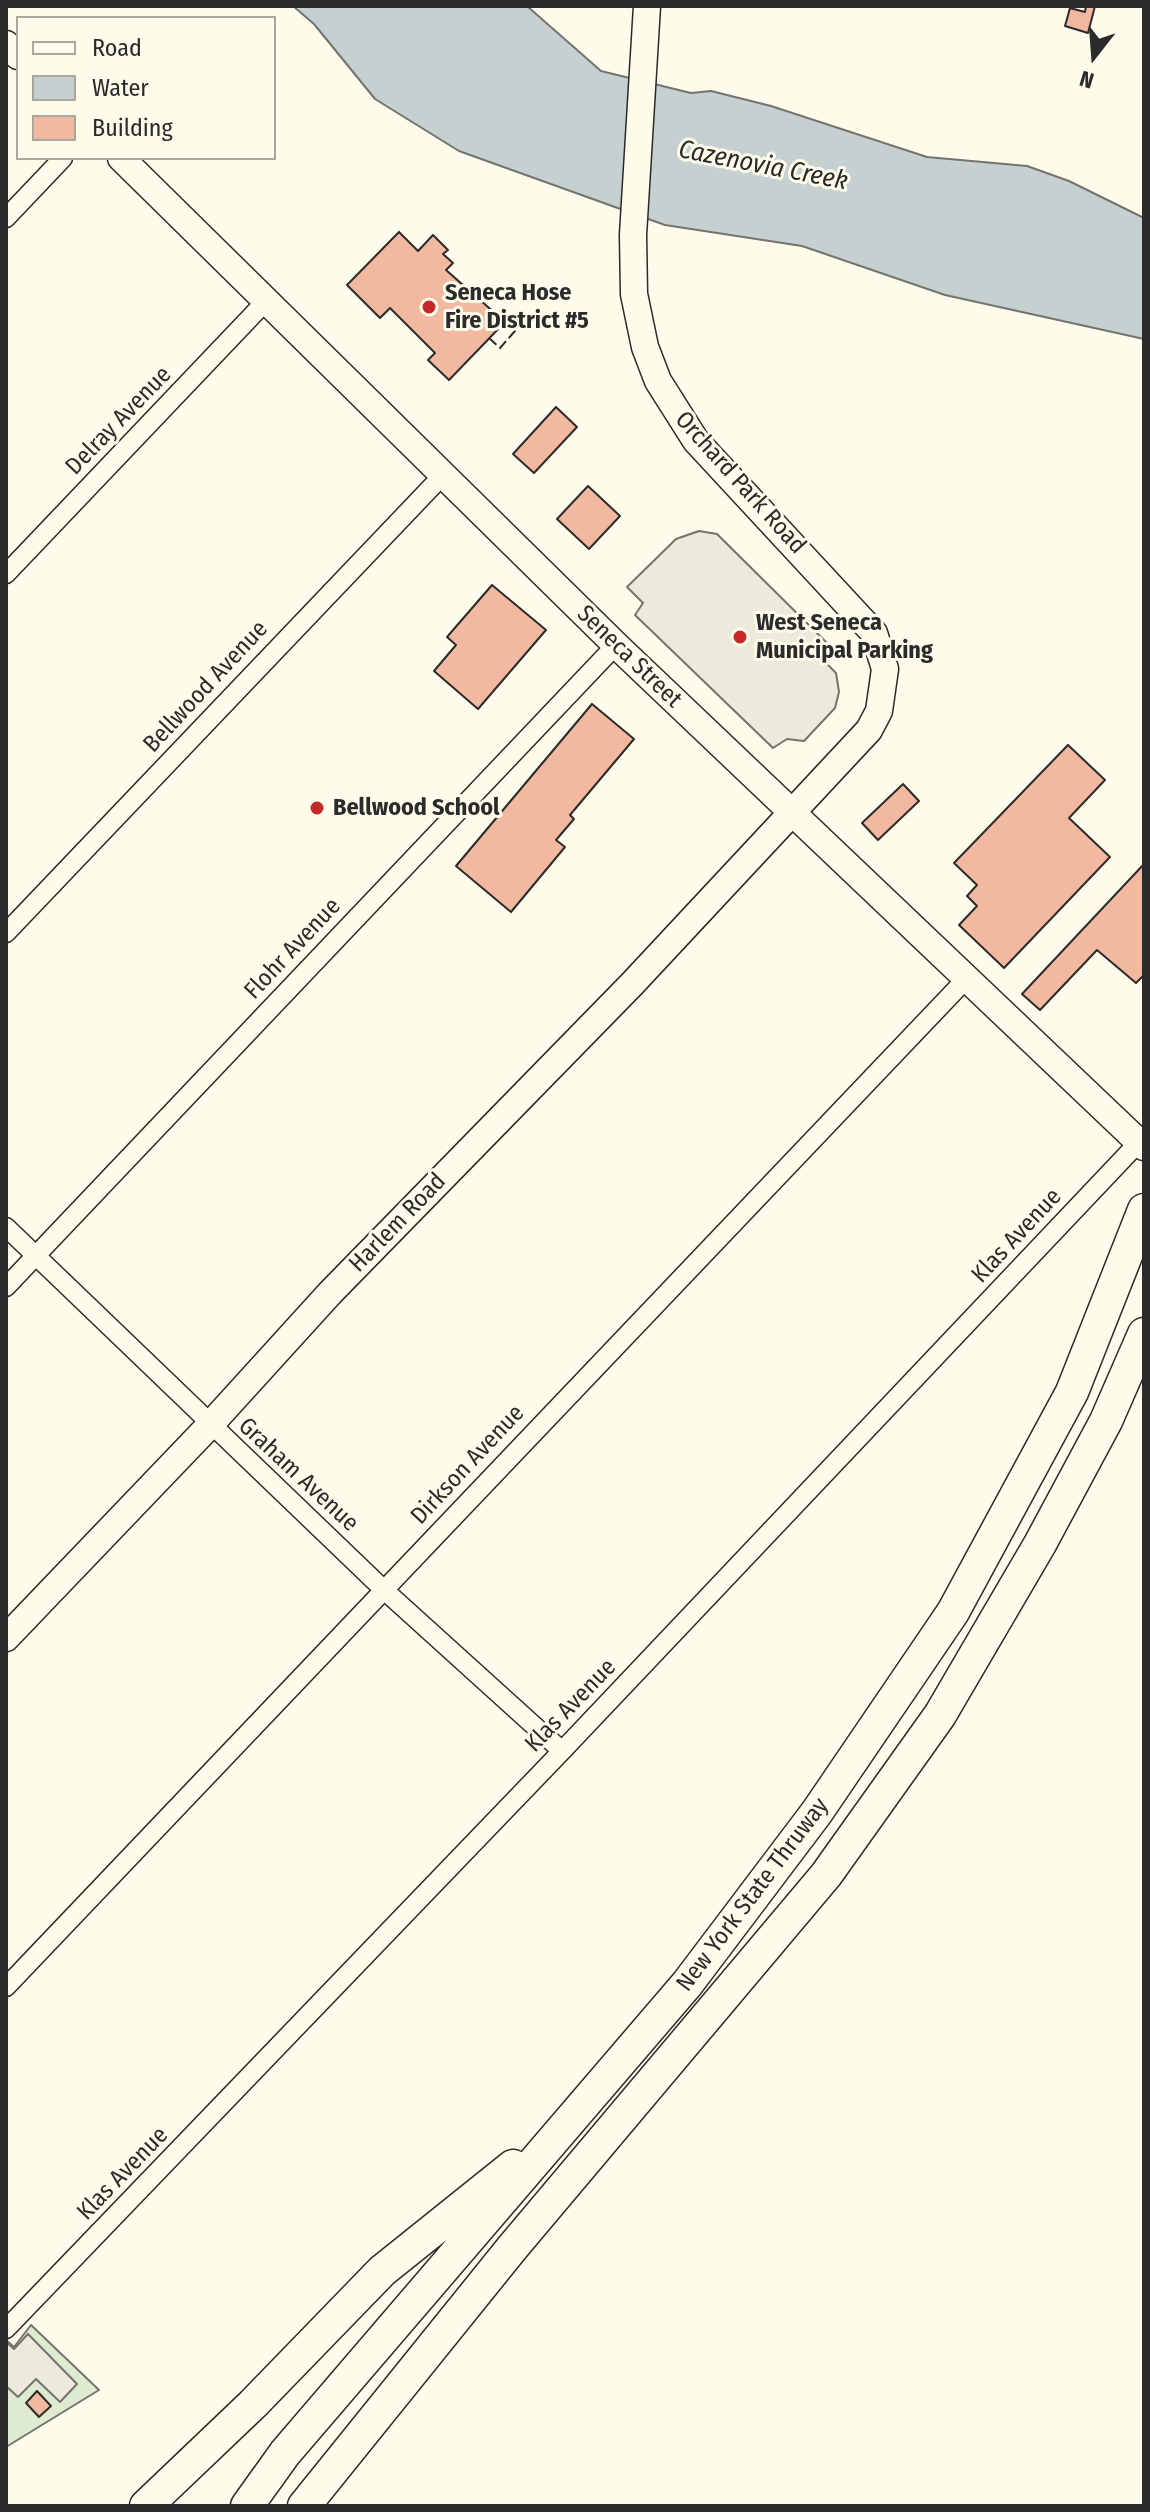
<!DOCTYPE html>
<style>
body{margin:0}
#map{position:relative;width:1150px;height:2512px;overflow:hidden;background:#fdfbea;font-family:"Fira Sans Condensed",sans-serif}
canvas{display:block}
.frame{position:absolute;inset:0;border:8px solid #2b2b2b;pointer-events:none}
.legend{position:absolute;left:16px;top:16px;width:260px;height:144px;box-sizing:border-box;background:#fdfbea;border:2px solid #a9a89e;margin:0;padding:10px 14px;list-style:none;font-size:24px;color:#2b2b2b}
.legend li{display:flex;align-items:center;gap:16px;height:40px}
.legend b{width:40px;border:2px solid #a9a89e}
.north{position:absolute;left:1054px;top:16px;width:80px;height:80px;-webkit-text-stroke:6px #fdfbea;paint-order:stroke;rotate:197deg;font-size:22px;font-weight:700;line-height:32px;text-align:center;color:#2b2b2b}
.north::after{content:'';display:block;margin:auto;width:28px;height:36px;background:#2b2b2b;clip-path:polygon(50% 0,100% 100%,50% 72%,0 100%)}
</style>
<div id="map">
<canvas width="1150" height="2512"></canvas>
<div class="frame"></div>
<ul class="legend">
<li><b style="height:10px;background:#fdfbea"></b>Road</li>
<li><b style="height:22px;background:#c7d0d0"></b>Water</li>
<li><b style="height:22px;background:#f2b8a0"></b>Building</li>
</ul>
<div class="north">N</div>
</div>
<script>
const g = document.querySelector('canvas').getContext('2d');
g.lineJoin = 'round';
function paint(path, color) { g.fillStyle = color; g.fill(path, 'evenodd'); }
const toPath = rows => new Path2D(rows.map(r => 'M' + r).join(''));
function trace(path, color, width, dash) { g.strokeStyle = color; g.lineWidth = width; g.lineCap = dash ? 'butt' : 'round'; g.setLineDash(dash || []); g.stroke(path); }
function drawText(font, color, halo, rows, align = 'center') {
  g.font = font + ' "Fira Sans Condensed",sans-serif'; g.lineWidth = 6; g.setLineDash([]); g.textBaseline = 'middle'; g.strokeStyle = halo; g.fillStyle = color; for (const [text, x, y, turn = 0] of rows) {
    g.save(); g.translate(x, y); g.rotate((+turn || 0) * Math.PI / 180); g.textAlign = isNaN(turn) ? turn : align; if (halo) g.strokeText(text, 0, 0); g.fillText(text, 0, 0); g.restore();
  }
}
const green = toPath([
 [31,2325,99,2390,6,2447,6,2340,14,2347,31,2325]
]);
paint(green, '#deebd1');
trace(green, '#74746e', 2);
const parking = toPath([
 [699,531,717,534,828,644,821,658,836,673,839,692,835,708,804,741,787,739,773,748,635,615,643,603,627,587,676,539,699,531],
 [28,2334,77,2384,60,2402,36,2379,18,2397,6,2386,6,2342,14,2349,28,2334]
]);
paint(parking, '#eceadb');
trace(parking, '#74746e', 2);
const water = toPath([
 [293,6,527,6,601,71,691,93,711,91,771,106,927,157,1027,166,1069,181,1144,218,1144,339,945,295,802,246,665,225,459,151,375,99,314,24,293,6]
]);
paint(water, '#c7d0d0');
trace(water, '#74746e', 2);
const building = toPath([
 [1086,6,1095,6,1088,33,1065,26,1070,8,1085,12,1086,6],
 [399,232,418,251,433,235,448,250,443,254,453,263,446,270,505,322,449,380,428,360,435,353,390,308,380,318,347,285,399,232],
 [556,407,577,427,534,473,513,454,556,407],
 [588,486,620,516,589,549,557,519,588,486],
 [492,585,546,630,478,709,434,671,456,645,447,637,492,585],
 [592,704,634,739,570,815,574,819,556,840,565,847,511,912,456,866,592,704],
 [1068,745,1105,780,1069,818,1110,857,1004,968,959,925,977,906,967,896,977,885,954,863,1068,745],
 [903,784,919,801,878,840,862,823,903,784],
 [1144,864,1143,976,1136,983,1097,950,1040,1010,1022,994,1144,864],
 [37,2391,51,2406,39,2417,26,2403,37,2391]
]);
paint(building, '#f2b8a0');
trace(building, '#2b2b2b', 2);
const minor = toPath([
 [6,218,63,158],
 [6,574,266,301],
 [6,933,442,476],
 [6,1227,383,1589,562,1751],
 [6,1287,616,645],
 [6,1987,967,978],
 [6,2329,562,1751,1139,1142]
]);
const secondary = toPath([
 [6,44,18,56],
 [121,158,616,645,1144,1147],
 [6,1638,210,1425,330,1293,632,984,869,730,879,711,885,669,874,633,696,441,658,381,645,347,634,294,633,235,647,6]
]);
const motorway = toPath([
 [146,2506,253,2404,382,2271,513,2166],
 [247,2506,285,2453,687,1984,817,1812,953,1612,1072,1392,1144,1210],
 [304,2506,512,2248,826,1875,940,1715,1040,1544,1106,1421,1144,1334]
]);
trace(minor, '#2b2b2b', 21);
trace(secondary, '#2b2b2b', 29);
trace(motorway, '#2b2b2b', 35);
trace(minor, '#fdfbea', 18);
trace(secondary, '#fdfbea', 26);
trace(motorway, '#fdfbea', 32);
trace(toPath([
 [489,338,500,348,515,331,505,322]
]), '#2b2b2b', 2, [10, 4]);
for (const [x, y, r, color] of [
 [429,307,8,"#c62828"],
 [740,637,8,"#c62828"],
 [317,808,8,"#c62828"]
]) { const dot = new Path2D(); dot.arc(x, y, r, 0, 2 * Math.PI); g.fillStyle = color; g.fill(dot); trace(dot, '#fdfbea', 3); }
drawText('bold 24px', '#2b2b2b', '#fdfbea', [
 ["Seneca Hose",445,293],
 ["Fire District #5",445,321],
 ["West Seneca",756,623],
 ["Municipal Parking",756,651],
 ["Bellwood School",333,808]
], 'left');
drawText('24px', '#2b2b2b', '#fdfbea', [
 ["Delray Avenue",119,421,-46],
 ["Orchard Park Road",740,483,48],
 ["Seneca Street",629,657,44],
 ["Bellwood Avenue",206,687,-47],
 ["Flohr Avenue",293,949,-47],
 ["Harlem Road",398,1223,-46],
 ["Klas Avenue",1017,1236,-47],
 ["Dirkson Avenue",468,1465,-47],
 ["Graham Avenue",298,1475,43],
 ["Klas Avenue",571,1706,-46],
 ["New York State Thruway",753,1895,-53],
 ["Klas Avenue",123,2174,-46]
]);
drawText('italic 26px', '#2b2b2b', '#fdfbea', [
 ["Cazenovia Creek",763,166,11]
]);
</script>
